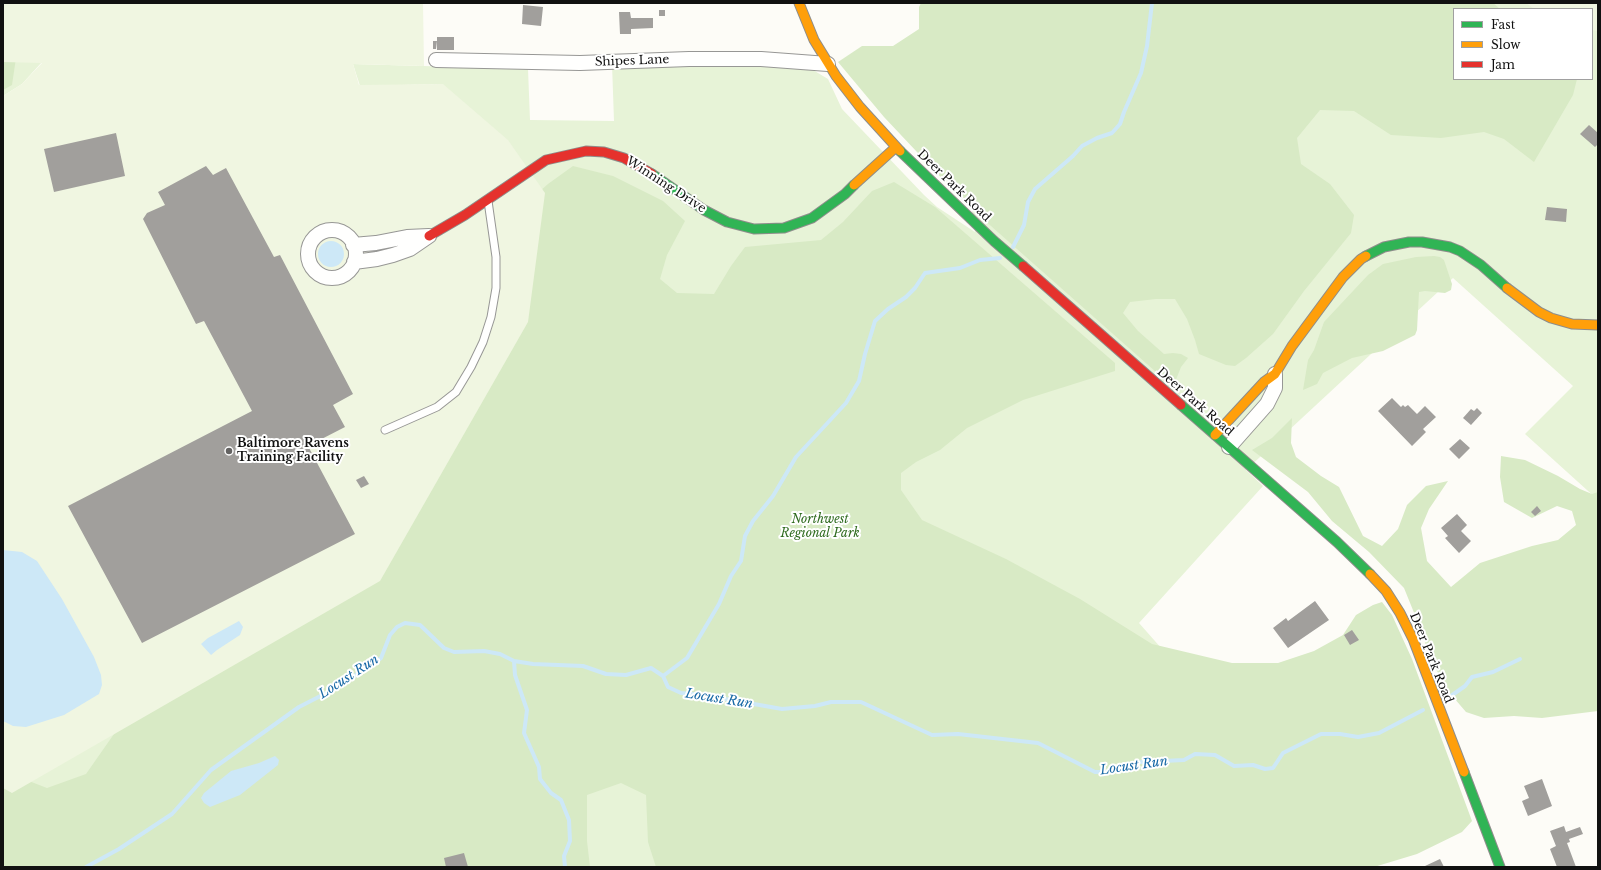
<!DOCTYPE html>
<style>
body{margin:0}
#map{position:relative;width:1601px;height:870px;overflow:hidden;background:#fdfcf7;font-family:"Libre Baskerville",serif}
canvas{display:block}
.frame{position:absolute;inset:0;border:4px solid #111;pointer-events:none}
.legend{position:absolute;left:1453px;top:8px;width:140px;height:72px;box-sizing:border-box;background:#fff;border:1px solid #a0a0a0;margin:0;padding:5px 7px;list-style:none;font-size:12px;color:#111}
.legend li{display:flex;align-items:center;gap:8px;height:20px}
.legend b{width:20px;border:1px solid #a0a0a0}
</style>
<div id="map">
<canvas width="1601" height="870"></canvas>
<div class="frame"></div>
<ul class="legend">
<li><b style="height:5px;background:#30b455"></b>Fast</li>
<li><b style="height:5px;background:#ff9f0a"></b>Slow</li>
<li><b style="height:5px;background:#e5322d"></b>Jam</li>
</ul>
</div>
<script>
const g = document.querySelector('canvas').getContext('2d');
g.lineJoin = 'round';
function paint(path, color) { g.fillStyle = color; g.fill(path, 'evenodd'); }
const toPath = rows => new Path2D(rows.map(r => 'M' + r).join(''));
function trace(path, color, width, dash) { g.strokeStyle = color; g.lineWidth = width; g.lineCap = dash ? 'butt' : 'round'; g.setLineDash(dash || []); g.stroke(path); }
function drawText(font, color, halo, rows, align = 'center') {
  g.font = font + ' "Libre Baskerville",serif'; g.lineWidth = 4; g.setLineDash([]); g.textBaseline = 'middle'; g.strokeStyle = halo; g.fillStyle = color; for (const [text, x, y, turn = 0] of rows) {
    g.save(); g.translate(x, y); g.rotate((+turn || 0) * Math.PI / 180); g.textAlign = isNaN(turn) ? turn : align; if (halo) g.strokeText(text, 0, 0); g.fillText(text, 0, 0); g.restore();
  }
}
paint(toPath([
 [942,3,1598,3,1598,500,1525,434,1573,386,1453,278,1246,470,1263,486,1139,623,1355,867,3,867,3,788,443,84,360,86,353,64,528,69,530,120,614,121,612,64,769,67,813,70,828,79,842,109,924,195,937,207,975,232],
 [1454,9,1592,9,1592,79,1454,79],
 [3,62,42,62,22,84,3,96]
]), '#e7f3d7');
paint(toPath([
 [921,3,1493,3,1500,9,1454,9,1454,79,1577,79,1573,95,1534,162,1504,139,1484,132,1441,138,1391,135,1354,111,1320,110,1297,138,1301,164,1330,184,1354,215,1351,233,1304,291,1273,334,1246,358,1235,366,1226,365,1199,354,1195,340,1187,319,1175,299,1156,299,1130,302,1123,313,1138,331,1164,354,1173,353,1181,354,1188,358,1181,367,1173,387,965,203,884,117,838,62,862,46,893,46,919,29,919,7],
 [3,38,16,58,12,85,3,90],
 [573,166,613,176,663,201,685,221,667,255,660,279,677,293,714,294,731,266,745,247,821,240,843,222,872,191,894,182,935,207,1115,363,1115,371,1023,400,967,428,940,450,916,462,901,473,901,490,922,520,1006,559,1080,599,1152,644,1232,663,1278,663,1314,651,1343,635,1356,615,1373,605,1382,602,1392,615,1412,659,1472,821,1462,832,1417,854,1374,867,952,867,946,866,944,867,656,867,648,842,646,795,621,783,587,795,587,841,590,867,3,867,3,771,47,788,86,774,121,724,521,208,548,184],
 [1434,256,1440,257,1444,260,1452,284,1451,290,1445,293,1425,291,1419,292,1417,330,1415,335,1383,351,1352,358,1323,373,1317,384,1303,390,1308,360,1314,350,1324,322,1368,275,1383,264,1416,257],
 [1292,418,1291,443,1296,457,1321,476,1339,487,1363,536,1382,546,1398,529,1407,505,1426,486,1448,481,1429,509,1421,528,1427,561,1451,587,1480,563,1532,546,1558,540,1576,525,1572,511,1557,506,1532,518,1504,502,1500,477,1501,456,1525,460,1558,476,1580,489,1592,494,1598,492,1598,711,1542,718,1514,716,1484,718,1466,712,1448,691,1431,660,1419,625,1404,588,1369,552,1332,521,1308,492,1252,450,1272,438]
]), '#d8eac5');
paint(toPath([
 [3,3,423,3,424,66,353,64,359,85,443,84,508,140,545,193,528,322,380,581,12,793,3,788,3,96,22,84,42,63,3,62],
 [1526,3,1598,3,1598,31,1592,30,1592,9,1534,9]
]), '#f0f6e1');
paint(toPath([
 '318 254a13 13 0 1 1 26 0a13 13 0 1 1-26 0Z',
 [3,550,22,552,37,561,62,599,94,657,101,675,102,685,99,694,64,715,26,727,13,726,3,721],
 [239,621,243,627,240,635,217,650,211,655,201,644,208,638],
 [275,756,279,760,278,765,240,795,210,807,204,803,201,798,204,793,231,771,259,763]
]), '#cde8f7');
trace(toPath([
 [1013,247,1024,225,1028,202,1035,189,1073,156,1082,146,1097,138,1112,133,1120,124,1124,112,1141,73,1147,46,1152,3],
 [514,661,515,675,527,710,524,733,539,767,540,779,551,793,561,800,569,820,570,841,564,856,565,867],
 [663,676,687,658,719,604,731,576,741,561,745,536,753,521,773,496,796,457,846,403,859,381,865,354,875,321,888,309,906,297,915,288,925,273,960,268,980,260,1000,258],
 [1448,698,1465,686,1472,677,1493,672,1520,659],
 [86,867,119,849,172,814,211,770,299,707,338,687,381,658,390,635,397,627,405,623,420,625,444,648,454,652,484,651,500,654,514,661,533,664,583,666,606,674,626,675,651,668,663,676,668,687,681,693,703,695,782,709,815,706,831,702,861,702,932,735,958,734,1038,743,1095,772,1108,772,1128,764,1142,762,1184,760,1195,754,1215,755,1234,766,1253,765,1265,769,1273,768,1283,753,1321,734,1340,734,1358,737,1379,733,1423,710]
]), '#cde8f7', 4);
paint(toPath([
 [523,5,543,7,541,26,522,24],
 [659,10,665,10,665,16,659,16],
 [619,12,630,12,631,18,653,18,653,28,631,29,631,34,620,34],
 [437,37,454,37,454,50,437,50],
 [433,41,437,41,436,49,433,49],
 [1589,125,1598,133,1598,144,1595,147,1580,134],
 [116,133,125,176,54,192,44,149],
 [206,166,213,175,226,168,274,257,280,255,353,394,333,405,345,427,308,446,355,534,142,643,68,506,252,411,204,321,196,324,143,219,147,213,165,205,158,192],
 [1547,207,1567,209,1566,222,1545,220],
 [1392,398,1401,407,1403,405,1405,407,1408,405,1417,414,1425,406,1436,417,1423,429,1426,432,1412,446,1378,411],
 [1477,408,1482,413,1471,425,1463,418,1471,409,1474,411],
 [1460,439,1470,448,1459,459,1449,449],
 [364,476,369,484,361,488,356,480],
 [1537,506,1541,511,1535,516,1531,512],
 [1457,514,1467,525,1461,531,1471,541,1459,553,1445,538,1448,536,1441,528],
 [1315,601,1329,620,1288,648,1273,628,1286,618,1288,621],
 [1352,630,1359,640,1350,645,1344,635],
 [1542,779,1552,806,1528,816,1522,801,1529,798,1524,786],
 [1564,826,1566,832,1580,827,1583,834,1569,839,1570,842,1567,843,1576,867,1557,867,1550,849,1556,846,1550,831],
 [464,853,468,867,446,867,444,858],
 [1440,859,1444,867,1425,867,1425,866]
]), '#a19f9c');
const lane = toPath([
 [385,430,437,407,456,392,471,367,483,342,491,317,496,288,496,257,488,201]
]);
const street = toPath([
 [436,60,580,63,689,59,761,59,828,64],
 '308 254a24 24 0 1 1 48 0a24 24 0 1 1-48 0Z',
 [353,245,376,243,407,237,429,236,410,249,393,255,377,259,354,262],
 [1229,447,1267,404,1275,388,1275,374]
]);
const fast = toPath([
 [900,151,994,241,1023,266],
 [652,174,704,210,727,222,754,229,784,228,812,218,845,194,854,185],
 [1366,256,1384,247,1409,242,1422,242,1450,247,1460,251,1481,265,1507,288],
 [1181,405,1337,542,1370,574],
 [1464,772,1500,867]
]);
const slow = toPath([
 [799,3,814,40,836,76,860,107,900,151],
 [854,185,896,147],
 [1507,288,1539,312,1551,318,1572,324,1598,325],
 [1215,435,1264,382,1275,374,1292,346,1343,277,1361,259,1366,256],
 [1370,574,1386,591,1400,613,1413,639,1464,772]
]);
const jam = toPath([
 [429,236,465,215,546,160,586,151,604,152,624,158,652,174],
 [1023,266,1181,405]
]);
trace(lane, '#979795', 9);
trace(street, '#979795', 16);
trace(fast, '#8e8d8b', 11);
trace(slow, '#8e8d8b', 11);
trace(jam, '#8e8d8b', 11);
trace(lane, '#fffffe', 7);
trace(street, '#fffffe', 14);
trace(fast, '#30b455', 9);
trace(slow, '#ff9f0a', 9);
trace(jam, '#e5322d', 9);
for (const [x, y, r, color] of [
 [229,451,4,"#646362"]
]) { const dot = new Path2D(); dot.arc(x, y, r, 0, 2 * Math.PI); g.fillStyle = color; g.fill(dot); trace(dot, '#fff', 1.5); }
drawText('12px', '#111', '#fff', [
 ["Shipes Lane",632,61,-2],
 ["Winning Drive",666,185,33],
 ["Deer Park Road",954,186,44],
 ["Deer Park Road",1195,402,41],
 ["Deer Park Road",1431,658,68]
]);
drawText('bold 12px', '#111', '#fff', [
 ["Baltimore Ravens",237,444],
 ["Training Facility",237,458]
], 'left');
drawText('italic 12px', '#2f6b1f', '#fff', [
 ["Northwest",820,520],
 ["Regional Park",820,534]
]);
drawText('italic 13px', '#1768a6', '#fff', [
 ["Locust Run",349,677,-33],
 ["Locust Run",719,699,9],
 ["Locust Run",1134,766,-8]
]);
</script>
